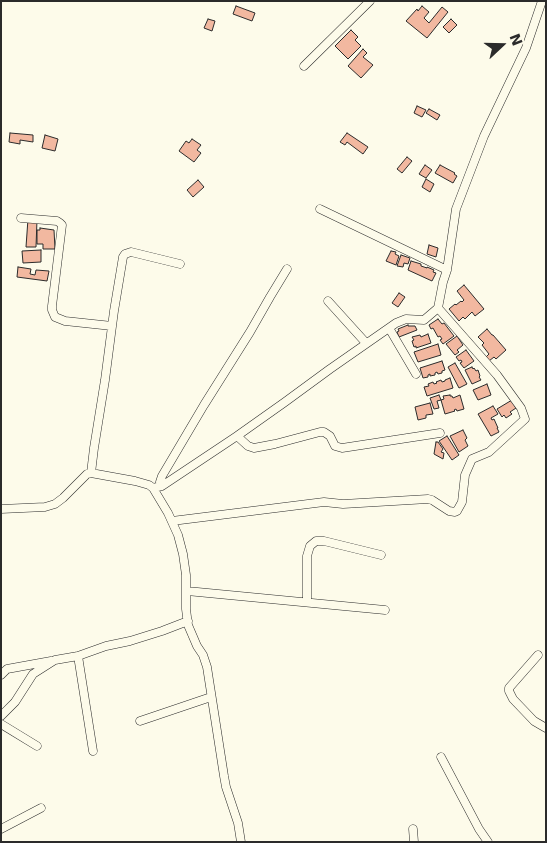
<!DOCTYPE html>
<style>
body{margin:0}
#map{position:relative;width:547px;height:843px;overflow:hidden;background:#fdfbea;font-family:"DejaVu Sans",sans-serif}
canvas{display:block}
.frame{position:absolute;inset:0;border:2px solid #2b2b2b;pointer-events:none}
.north{position:absolute;left:477px;top:20px;width:50px;height:50px;-webkit-text-stroke:4px #fdfbea;paint-order:stroke;rotate:69deg;font-size:14px;font-weight:700;line-height:20px;text-align:center;color:#2b2b2b}
.north::after{content:'';display:block;margin:auto;width:18px;height:22px;background:#2b2b2b;clip-path:polygon(50% 0,100% 100%,50% 72%,0 100%)}
</style>
<div id="map">
<canvas width="547" height="843"></canvas>
<div class="frame"></div>
<div class="north">N</div>
</div>
<script>
const g = document.querySelector('canvas').getContext('2d');
g.lineJoin = 'round';
function paint(path, color) { g.fillStyle = color; g.fill(path, 'evenodd'); }
const toPath = rows => new Path2D(rows.map(r => 'M' + r).join(''));
function trace(path, color, width, dash) { g.strokeStyle = color; g.lineWidth = width; g.lineCap = dash ? 'butt' : 'round'; g.setLineDash(dash || []); g.stroke(path); }
const building = toPath([
 [236,6,255,13,252,21,233,14,236,6],
 [422,6,429,12,424,18,429,23,442,7,448,12,427,38,406,21,417,9,418,11,422,6],
 [208,19,215,21,212,31,204,28,208,19],
 [451,19,457,25,449,33,443,27,451,19],
 [351,30,358,37,355,40,361,46,348,59,335,46,351,30],
 [363,49,367,53,363,57,373,65,361,78,348,66,363,49],
 [417,106,426,110,422,117,414,113,417,106],
 [429,109,440,115,437,120,426,113,429,109],
 [10,133,33,135,33,142,20,140,20,144,9,142,10,133],
 [347,133,368,147,363,154,347,142,345,145,340,142,347,133],
 [45,135,58,139,55,151,42,148,45,135],
 [192,139,201,145,197,150,201,153,194,162,179,151,186,141,189,143,192,139],
 [407,157,412,161,402,173,397,169,407,157],
 [425,165,432,170,426,178,419,174,425,165],
 [440,165,455,173,454,174,457,176,453,183,435,173,440,165],
 [426,179,434,184,430,192,422,187,426,179],
 [198,180,204,187,193,197,187,190,198,180],
 [28,219,37,220,36,247,26,247,28,219],
 [40,228,54,230,55,249,43,249,43,244,37,244,37,230,40,230,40,228],
 [429,245,438,248,436,257,427,254,429,245],
 [41,250,41,262,23,263,22,251,41,250],
 [391,251,396,252,395,254,399,256,396,265,386,261,391,251],
 [401,255,410,258,408,264,404,263,403,267,397,266,401,255],
 [411,261,421,264,421,266,427,268,427,267,434,270,433,272,436,273,432,281,408,270,411,261],
 [18,267,31,269,30,274,35,275,36,270,49,271,47,281,17,277,18,267],
 [464,285,484,309,475,316,472,312,465,319,463,317,459,321,449,309,455,304,456,305,461,301,462,302,464,300,457,291,464,285],
 [399,293,405,297,398,307,392,303,399,293],
 [438,319,442,324,444,323,454,336,443,344,440,340,442,339,440,336,438,337,433,328,431,329,429,325,438,319],
 [408,325,408,326,415,326,417,330,399,337,397,332,399,331,398,329,408,325],
 [487,329,492,335,493,335,506,350,496,359,494,357,489,361,486,357,489,354,482,345,484,343,478,337,487,329],
 [428,334,431,343,416,348,416,346,414,347,412,341,414,340,412,337,420,335,421,337,428,334],
 [457,336,463,345,457,350,459,352,455,355,446,344,457,336],
 [438,344,441,355,418,362,414,352,438,344],
 [466,350,474,361,464,368,460,363,462,362,461,360,459,361,456,357,466,350],
 [442,361,445,370,442,371,442,373,438,374,437,372,435,373,435,375,430,376,430,374,428,375,428,377,423,378,420,368,442,361],
 [455,363,467,384,459,388,448,367,455,363],
 [472,367,473,369,474,368,476,371,478,370,480,376,479,377,481,380,472,384,465,370,472,367],
 [450,378,453,388,427,396,424,387,429,386,428,384,433,382,434,384,437,383,436,382,441,380,442,382,445,381,445,380,450,378],
 [487,384,491,395,478,400,473,390,487,384],
 [439,395,441,400,437,401,439,408,434,409,430,398,439,395],
 [450,395,450,396,452,396,453,398,460,395,464,409,457,411,456,409,454,410,455,411,445,414,441,400,444,399,443,396,450,395],
 [512,400,516,408,510,412,512,414,506,418,504,415,502,417,497,409,512,400],
 [430,403,433,414,426,415,426,418,418,420,415,407,430,403],
 [493,406,498,414,491,418,492,420,494,419,498,428,497,428,499,432,491,436,478,414,493,406],
 [463,430,467,438,465,440,468,446,459,452,450,436,463,430],
 [447,436,459,455,452,460,439,441,447,436],
 [436,442,438,442,443,449,441,452,444,453,443,459,434,454,436,442]
]);
paint(building, '#f2b8a0');
trace(building, '#2b2b2b', 1);
const minor = toPath([
 [304,66,370,1],
 [320,209,447,270],
 [21,218,57,221,60,223,62,225,52,306,52,310,55,317,65,321,112,326],
 [328,301,366,343],
 [389,328,416,374],
 [237,436,248,446,254,448,275,444,320,432,324,432,330,436,335,446,342,448,440,433],
 [91,473,94,448,105,380,114,311,123,257,125,254,131,252,180,264],
 [162,486,160,482,162,476,204,405,250,332,270,297,287,269],
 [153,488,168,513,178,535,183,554,186,575,186,609,188,625,197,646,203,655,207,667,224,776,226,787,238,823,241,842],
 [1,509,45,507,55,504,63,498,87,474,91,473,135,481,149,485,153,488,162,486,237,436,285,402,330,369,396,323,406,319,424,320,438,308,443,282,447,270,456,209,484,136,526,48,542,1],
 [172,521,324,502,343,504,428,499,432,500,449,511,455,512,457,511,462,502,465,475,472,459,489,452,525,419,521,408,497,375,438,308],
 [187,591,385,610],
 [307,602,307,556,310,546,316,541,324,541,381,555],
 [538,655,509,688,509,691,513,699,534,721,546,728],
 [78,656,93,751],
 [1,675,7,669,51,661],
 [1,716,15,702,33,674,55,660,78,656,106,646,130,641,162,631,188,621],
 [140,721,211,697],
 [1,724,37,746],
 [441,757,479,829,488,842],
 [1,829,41,808],
 [413,829,414,842]
]);
trace(minor, '#2b2b2b', 9);
trace(minor, '#fdfbea', 8);
</script>
